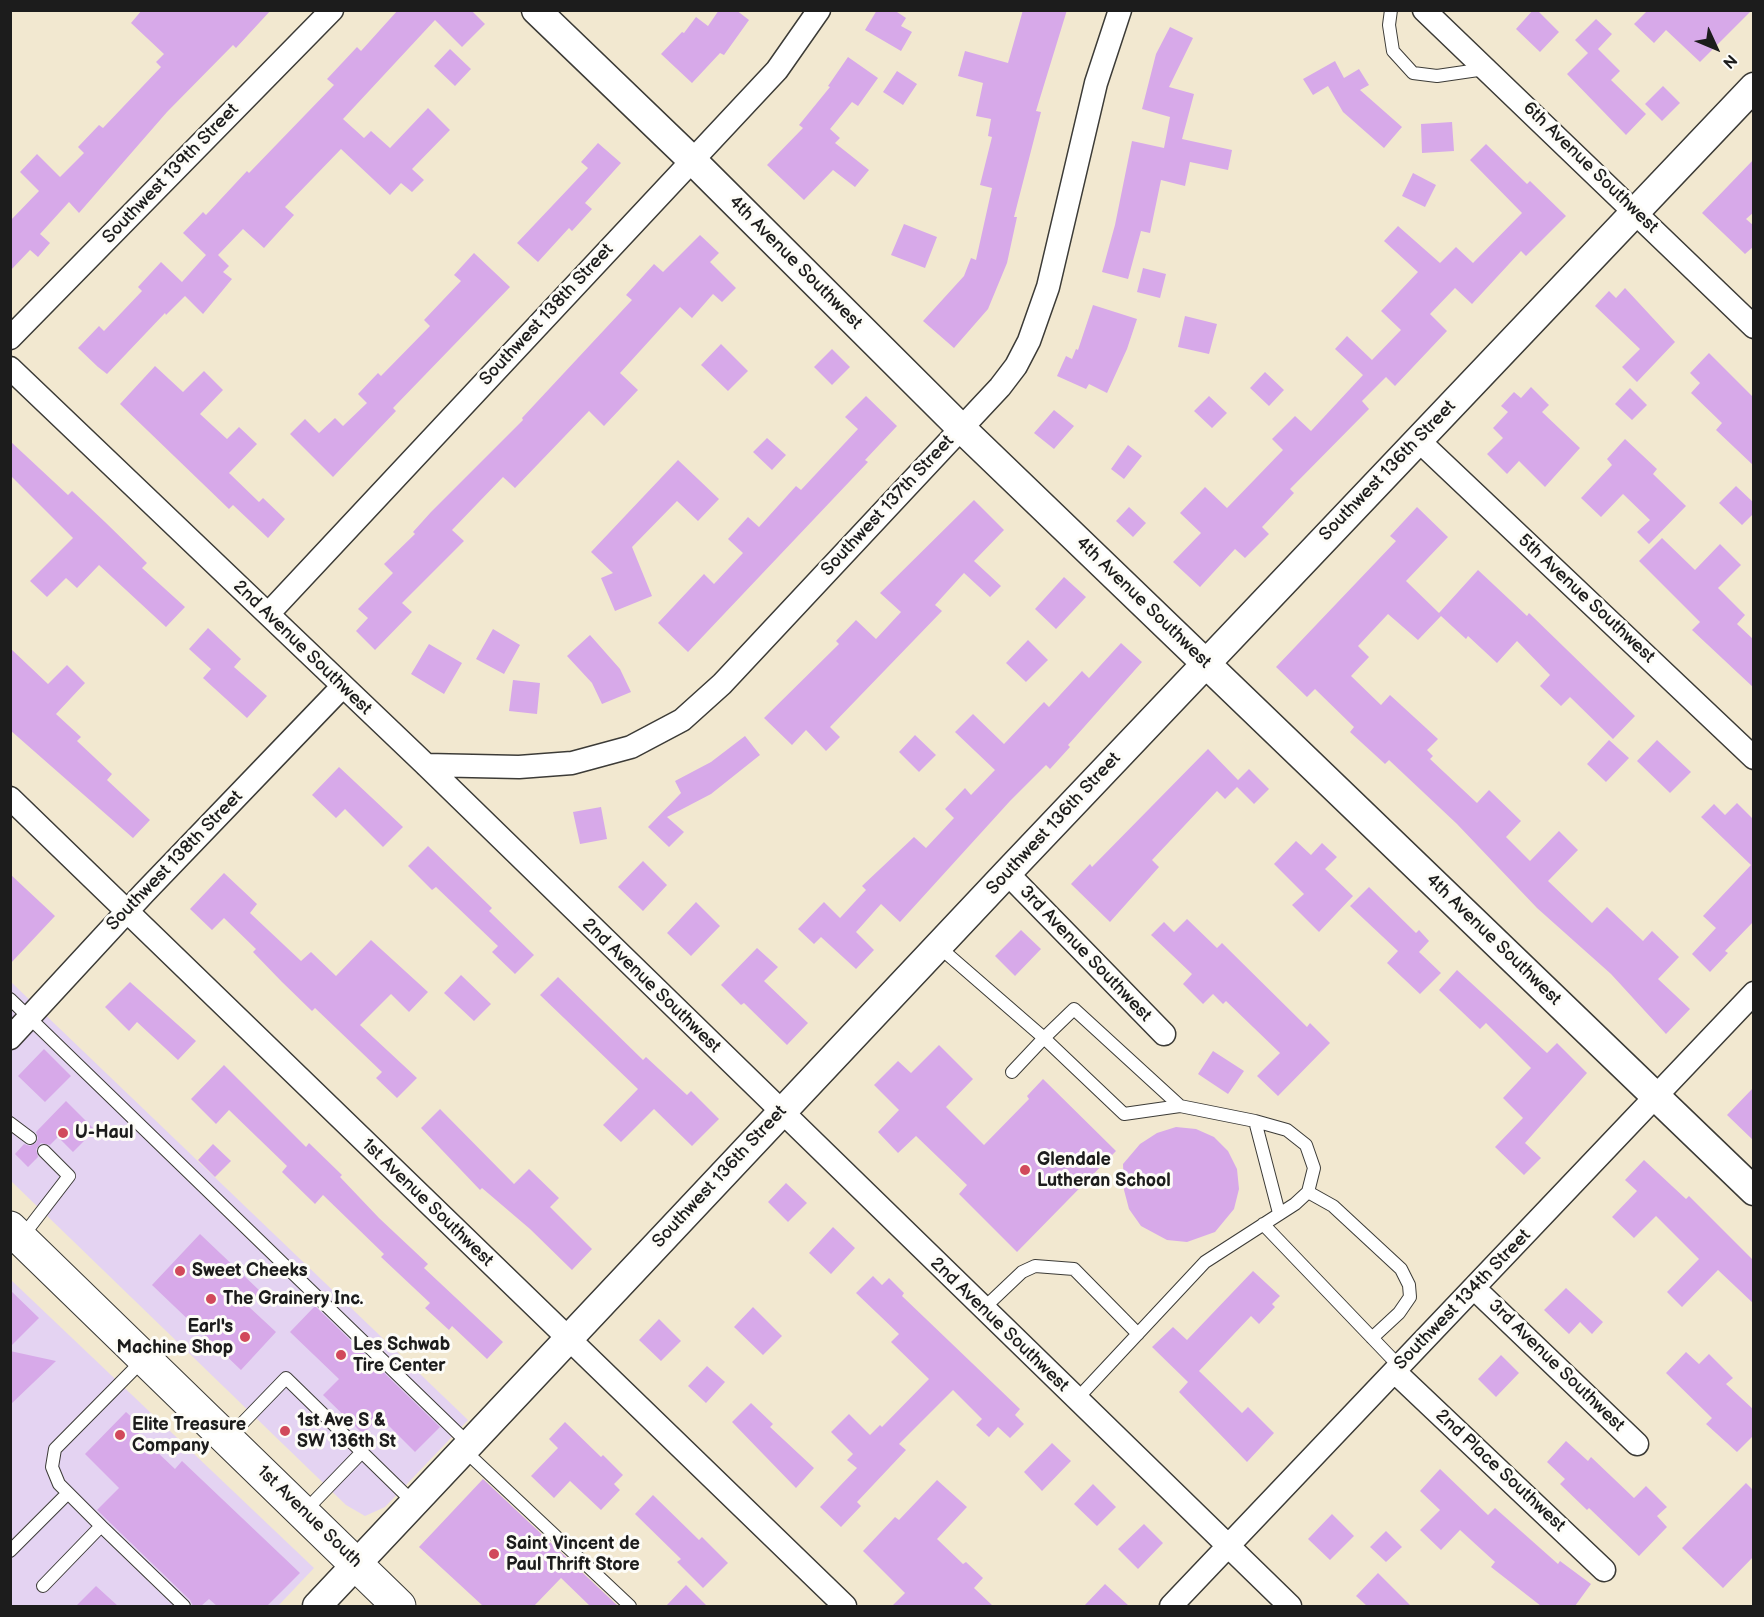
<!DOCTYPE html>
<style>
body{margin:0}
#map{position:relative;width:1764px;height:1617px;overflow:hidden;background:#f2e8d0;font-family:"Balsamiq Sans",sans-serif}
canvas{display:block}
.frame{position:absolute;inset:0;border:12px solid #1c1c1c;pointer-events:none}
.north{position:absolute;left:1686px;top:18px;width:60px;height:60px;-webkit-text-stroke:4px #fdfcf7;paint-order:stroke;rotate:134deg;font-size:16px;font-weight:700;line-height:24px;text-align:center;color:#1c1c1c}
.north::after{content:'';display:block;margin:auto;width:21px;height:27px;background:#1c1c1c;clip-path:polygon(50% 0,100% 100%,50% 72%,0 100%)}
</style>
<div id="map">
<canvas width="1764" height="1617"></canvas>
<div class="frame"></div>
<div class="north">N</div>
</div>
<script>
const g = document.querySelector('canvas').getContext('2d');
g.lineJoin = 'round';
function paint(path, color) { g.fillStyle = color; g.fill(path, 'evenodd'); }
const toPath = rows => new Path2D(rows.map(r => 'M' + r).join(''));
function trace(path, color, width, dash) { g.strokeStyle = color; g.lineWidth = width; g.lineCap = dash ? 'butt' : 'round'; g.setLineDash(dash || []); g.stroke(path); }
function drawText(font, color, halo, rows, align = 'center') {
  g.font = font + ' "Balsamiq Sans",sans-serif'; g.lineWidth = 6; g.setLineDash([]); g.textBaseline = 'middle'; g.strokeStyle = halo; g.fillStyle = color; for (const [text, x, y, turn = 0] of rows) {
    g.save(); g.translate(x, y); g.rotate((+turn || 0) * Math.PI / 180); g.textAlign = isNaN(turn) ? turn : align; if (halo) g.strokeText(text, 0, 0); g.fillText(text, 0, 0); g.restore();
  }
}
paint(toPath([
 [10,981,468,1420,385,1507,365,1516,346,1505,11,1181],
 [10,1279,314,1568,278,1606,11,1606]
]), '#e4d3f2');
paint(toPath([
 [142,10,271,10,236,48,233,45,167,112,79,213,69,202,40,234,50,243,38,257,30,250,10,271,10,221,39,191,20,172,37,154,60,177,84,153,78,147,99,125,103,128,161,67,156,62,164,54,131,23],
 [398,10,471,10,485,24,462,47,435,20,343,119,364,138,371,131,390,148,428,108,450,130,412,169,424,180,412,192,401,183,390,195,341,149,285,207,294,215,264,248,243,229,218,255,229,266,223,272,232,279,203,314,185,296,166,315,165,313,107,374,98,367,78,348,99,326,104,331,142,291,138,287,161,262,182,282,206,255,183,233,203,212,206,215,247,171,249,173,334,85,327,79,357,47,361,51],
 [719,10,736,10,749,20,724,55,720,53,692,83,661,54,682,32,684,33,696,17,708,26],
 [877,10,894,10,906,18,901,26,912,32,901,51,865,30],
 [1023,10,1067,10,1036,111,1041,112,1014,217,1017,217,1007,263,988,309,954,348,923,321,964,276,971,258,976,260,992,188,980,185,992,137,988,136,991,119,976,116,983,83,958,76,965,51,1008,63],
 [1533,10,1537,10,1559,32,1540,52,1516,29],
 [1648,10,1752,10,1700,62,1666,30,1654,43,1634,24],
 [1596,19,1612,34,1598,49,1620,71,1611,80,1646,114,1626,135,1567,74,1588,53,1575,40],
 [1170,27,1193,38,1169,87,1194,94,1182,139,1232,150,1228,170,1190,162,1185,186,1161,180,1150,233,1141,231,1128,279,1102,272,1115,225,1132,141,1164,148,1170,117,1142,109,1156,54],
 [450,49,471,69,455,86,434,66],
 [848,57,878,78,858,106,852,102,830,129,840,138,835,143,869,170,855,187,833,170,804,200,767,165,803,128,799,125,830,87,828,86],
 [1335,61,1344,78,1359,69,1369,85,1360,90,1402,127,1384,148,1343,112,1328,86,1313,95,1303,79],
 [897,71,917,84,903,105,883,92],
 [1663,86,1680,103,1662,121,1645,104],
 [1452,122,1454,151,1422,153,1421,124],
 [598,143,621,163,585,203,592,209,572,231,569,228,538,262,517,243,588,168,581,162],
 [1486,144,1527,184,1530,181,1566,216,1526,256,1521,251,1472,304,1455,288,1430,314,1447,331,1395,386,1386,377,1362,401,1369,409,1290,489,1294,493,1262,527,1269,534,1245,558,1235,549,1200,587,1173,562,1201,533,1180,513,1205,487,1227,508,1283,450,1272,439,1295,416,1311,431,1363,375,1335,349,1347,336,1372,360,1401,330,1381,311,1418,272,1384,241,1398,226,1440,263,1456,247,1473,263,1522,213,1470,160],
 [1754,159,1754,212,1746,219,1754,226,1754,246,1745,254,1702,213],
 [1413,173,1436,185,1425,207,1402,196],
 [904,224,937,237,925,268,891,255],
 [700,235,719,253,710,262,736,288,722,302,713,294,692,318,680,307,620,373,638,390,604,426,589,411,515,488,503,477,452,530,464,541,402,603,412,612,375,650,356,631,368,618,358,609,393,573,384,564,415,534,413,532,431,512,523,420,522,418,632,300,626,295,654,264,663,272],
 [474,253,510,287,393,408,396,411,333,477,290,434,305,419,319,433,335,418,343,426,367,403,358,394,378,373,381,376,430,326,424,320,461,281,454,275],
 [1143,268,1166,274,1160,298,1137,292],
 [1625,288,1675,342,1637,382,1622,367,1640,349,1595,306,1609,291,1616,298],
 [1093,305,1137,319,1127,349,1107,393,1089,384,1086,389,1057,376,1066,356,1072,359,1076,349,1078,350],
 [1185,316,1217,324,1209,354,1178,347],
 [721,344,748,371,728,391,701,365],
 [832,349,850,367,832,385,814,367],
 [1709,353,1754,398,1754,466,1716,430,1722,423,1691,393,1700,383,1690,373],
 [155,366,183,392,204,371,223,390,200,414,227,439,239,427,257,444,229,473,259,502,263,498,285,519,268,538,233,505,229,509,120,404],
 [1265,372,1284,390,1269,406,1250,388],
 [1531,387,1549,405,1542,412,1580,448,1545,487,1519,461,1507,474,1487,454,1503,438,1493,428,1508,412,1501,406,1514,392,1521,398],
 [1630,388,1647,405,1632,420,1615,404],
 [866,396,897,426,865,460,868,462,688,652,658,623,704,574,714,584,743,553,728,539,748,517,759,527,796,486,801,490,858,429,845,417],
 [1209,396,1227,413,1212,428,1194,411],
 [1054,410,1074,426,1054,449,1034,433],
 [767,438,786,455,772,470,753,452],
 [1625,439,1657,469,1653,474,1686,506,1649,544,1637,532,1650,520,1623,494,1601,517,1581,498,1612,465,1607,459],
 [10,441,68,495,72,491,105,522,147,563,142,568,185,607,166,627,99,565,77,588,66,578,47,597,30,581,73,538,10,475],
 [1128,445,1142,456,1124,479,1111,469],
 [678,460,719,499,698,521,677,501,632,547,652,596,615,611,601,578,613,573,591,552],
 [1736,486,1754,503,1754,513,1742,525,1719,503],
 [974,500,1004,530,974,561,1001,586,990,597,964,573,935,605,942,611,830,727,840,737,826,751,806,730,792,745,764,718,839,644,836,641,856,620,876,639,901,612,880,593],
 [1129,507,1146,523,1133,537,1116,521],
 [1417,507,1448,537,1406,581,1439,613,1478,570,1527,616,1529,613,1635,716,1613,739,1570,697,1561,706,1540,686,1550,675,1517,641,1497,663,1468,636,1466,639,1441,616,1418,640,1388,614,1358,646,1369,657,1351,676,1381,705,1390,695,1438,739,1427,750,1433,756,1430,759,1477,803,1489,790,1521,821,1506,837,1530,861,1559,831,1578,850,1548,881,1592,923,1607,907,1643,941,1652,931,1679,957,1658,979,1690,1009,1666,1034,1611,974,1537,908,1457,824,1389,760,1385,764,1350,732,1354,727,1315,689,1307,697,1276,667,1396,541,1390,536],
 [1662,538,1695,570,1720,544,1741,565,1718,588,1745,615,1737,624,1754,640,1754,688,1692,630,1700,622,1639,561],
 [1064,577,1086,597,1056,629,1035,609],
 [208,628,241,659,234,667,267,696,247,718,203,678,211,669,189,649],
 [493,629,520,645,504,674,476,659],
 [590,635,620,669,631,692,602,704,592,683,567,656],
 [1028,640,1048,660,1026,682,1006,663],
 [1121,643,1142,662,1068,745,1070,747,1050,769,1046,765,1010,801,900,922,881,904,856,932,874,950,856,969,821,937,814,944,798,929,824,902,840,918,866,890,862,886,914,837,926,848,954,818,945,809,965,788,971,795,995,770,955,732,973,714,1004,744,1044,702,1049,707,1082,671,1089,678],
 [429,644,462,663,444,694,411,674],
 [10,648,48,684,67,665,85,683,56,714,81,737,77,741,112,774,107,780,150,820,133,838,10,730],
 [513,680,540,683,537,714,509,711],
 [915,735,936,755,919,772,899,752],
 [745,736,760,755,711,794,667,817,684,832,669,847,648,827,681,793,675,781,711,762],
 [1609,740,1629,758,1606,782,1587,764],
 [1657,740,1691,772,1670,793,1637,761],
 [1208,749,1238,780,1249,769,1269,789,1254,804,1237,787,1225,799,1217,791,1152,860,1159,867,1110,922,1071,884,1090,864,1092,867],
 [339,767,403,827,383,847,345,809,336,818,312,795],
 [1737,803,1754,820,1754,921,1725,951,1728,953,1710,972,1692,954,1716,928,1703,916,1751,865,1701,817,1714,804,1725,815],
 [601,807,607,839,580,844,573,812],
 [1296,841,1311,855,1322,843,1337,857,1325,869,1353,896,1319,932,1292,905,1304,894,1274,864],
 [428,846,492,908,489,911,534,955,515,974,492,952,498,946,436,887,432,890,408,866],
 [643,861,667,885,643,911,618,887],
 [224,873,257,904,250,913,301,961,311,952,336,976,371,940,428,992,409,1012,391,994,360,1025,417,1078,397,1098,376,1078,382,1072,315,1008,312,1011,282,982,253,952,256,949,224,918,212,930,190,909],
 [10,874,55,916,10,964],
 [1369,887,1416,933,1419,930,1429,941,1419,952,1441,973,1420,994,1387,963,1398,951,1350,906],
 [696,902,720,926,691,956,667,933],
 [1187,919,1217,948,1222,943,1307,1027,1310,1023,1330,1043,1278,1096,1257,1076,1280,1053,1226,1001,1223,1004,1213,994,1203,1004,1183,984,1192,974,1151,935,1164,922,1174,932],
 [1021,930,1041,949,1015,976,995,956],
 [757,948,778,967,764,981,808,1023,787,1045,744,1003,741,1005,721,985],
 [1457,970,1547,1053,1557,1043,1587,1073,1525,1143,1541,1158,1524,1175,1495,1147,1523,1118,1503,1098,1531,1068,1486,1023,1480,1029,1439,990],
 [461,975,491,1004,474,1021,444,993],
 [558,977,643,1060,646,1057,687,1095,691,1091,719,1119,692,1146,654,1109,621,1142,603,1125,638,1089,540,995],
 [130,982,196,1041,178,1060,137,1022,129,1031,105,1007],
 [939,1045,973,1079,946,1107,984,1145,1029,1099,1027,1096,1043,1079,1116,1151,1017,1252,959,1194,967,1185,916,1136,898,1153,878,1132,899,1110,874,1085,898,1061,911,1073],
 [44,1049,71,1076,45,1102,18,1076],
 [1213,1051,1244,1071,1228,1094,1198,1074],
 [224,1065,306,1147,309,1143,342,1175,340,1177,379,1218,428,1264,424,1268,503,1342,487,1359,452,1326,449,1330,425,1308,430,1303,381,1257,384,1254,323,1195,315,1204,282,1172,287,1166,229,1110,216,1124,191,1099],
 [1754,1087,1754,1141,1727,1115],
 [66,1101,95,1130,73,1152,58,1137,50,1145,41,1143,36,1149,38,1157,28,1167,15,1154,24,1144,30,1146,36,1143,38,1138,36,1132],
 [440,1109,514,1184,529,1169,559,1198,550,1207,592,1249,572,1270,530,1229,482,1188,480,1190,421,1128],
 [1176,1127,1196,1129,1214,1137,1228,1151,1237,1169,1239,1189,1234,1209,1215,1232,1187,1242,1167,1240,1141,1226,1129,1209,1124,1190,1123,1164,1140,1144,1157,1133],
 [213,1144,231,1161,215,1177,198,1160],
 [1644,1160,1686,1199,1689,1196,1754,1261,1754,1304,1718,1270,1682,1307,1667,1292,1699,1259,1656,1216,1634,1238,1612,1217,1637,1191,1625,1180],
 [786,1183,807,1203,788,1222,768,1202],
 [833,1227,855,1248,831,1274,809,1253],
 [200,1234,261,1292,248,1306,276,1332,241,1370,152,1285],
 [1253,1271,1280,1296,1272,1304,1275,1307,1259,1324,1251,1316,1199,1371,1242,1413,1248,1407,1274,1433,1247,1462,1179,1392,1188,1382,1152,1347,1173,1327,1187,1340],
 [873,1276,882,1285,889,1278,904,1293,902,1296,1020,1409,1015,1415,1024,1424,1010,1438,998,1427,989,1437,976,1425,982,1419,953,1390,899,1444,906,1450,857,1502,861,1506,841,1527,820,1507,857,1468,847,1460,853,1454,831,1432,849,1414,870,1435,880,1425,882,1427,929,1379,891,1342,899,1334,856,1293],
 [1566,1288,1603,1322,1592,1334,1580,1322,1569,1334,1544,1310],
 [10,1290,39,1318,10,1347],
 [315,1306,440,1427,415,1452,380,1417,363,1434,323,1395,339,1379,290,1332],
 [753,1307,782,1336,763,1355,734,1327],
 [659,1319,681,1341,661,1361,639,1340],
 [10,1351,56,1361,10,1405],
 [1686,1352,1699,1364,1709,1354,1733,1378,1726,1384,1754,1410,1754,1435,1737,1452,1706,1424,1712,1418,1666,1373],
 [1501,1355,1519,1373,1496,1397,1478,1379],
 [707,1366,725,1382,706,1403,688,1386],
 [751,1403,773,1424,770,1427,814,1468,796,1488,732,1422],
 [126,1412,144,1428,138,1434,175,1469,182,1461,300,1573,267,1606,217,1606,209,1599,201,1606,193,1606,190,1600,97,1510,119,1488,85,1454],
 [565,1422,601,1457,603,1455,623,1475,614,1484,620,1490,601,1510,570,1481,554,1498,531,1476,558,1448,549,1439],
 [1566,1441,1588,1461,1591,1457,1634,1498,1646,1486,1667,1507,1657,1516,1667,1527,1639,1556,1589,1508,1587,1510,1560,1484,1565,1479,1547,1462],
 [1052,1443,1071,1461,1042,1491,1024,1472],
 [1440,1469,1488,1515,1495,1508,1558,1564,1560,1561,1591,1584,1575,1606,1541,1606,1491,1567,1495,1562,1460,1530,1441,1550,1420,1530,1440,1510,1420,1491],
 [483,1479,618,1606,590,1606,561,1578,534,1606,483,1606,419,1547],
 [937,1480,967,1507,937,1539,963,1564,966,1562,983,1578,974,1588,993,1606,892,1606,905,1593,863,1551,895,1517,899,1520],
 [1746,1483,1754,1491,1754,1556,1723,1588,1682,1548],
 [1093,1484,1116,1507,1097,1526,1074,1504],
 [653,1495,699,1540,702,1537,728,1563,703,1588,677,1562,681,1559,635,1514],
 [1332,1514,1354,1536,1330,1560,1308,1539],
 [1144,1524,1163,1543,1138,1569,1118,1549],
 [1386,1531,1402,1547,1386,1562,1370,1547],
 [1378,1573,1411,1606,1367,1606,1356,1596],
 [1105,1584,1129,1606,1084,1606],
 [686,1585,707,1606,666,1606],
 [96,1586,118,1606,76,1606]
]), '#d7a9e9');
const service = toPath([
 [1391,10,1389,25,1393,51,1413,73,1437,76,1485,69],
 [938,946,1044,1038,1124,1114,1180,1106,1074,1009,1044,1038,1012,1072],
 [10,999,469,1444],
 [1255,1121,1279,1213],
 [10,1123,30,1138],
 [1308,1192,1333,1206,1401,1269,1409,1285,1410,1297,1399,1313,1372,1338],
 [1263,1224,1400,1367],
 [22,1237,69,1176,44,1151],
 [983,1309,1022,1272,1035,1266,1074,1269,1138,1334],
 [1076,1400,1205,1262,1295,1204,1308,1192,1314,1168,1306,1145,1287,1130,1255,1121,1180,1106],
 [228,1438,286,1378,414,1503],
 [464,1450,630,1606],
 [304,1512,362,1452],
 [101,1526,59,1484,52,1467,55,1449,144,1359],
 [10,1551,68,1493],
 [43,1586,101,1526,184,1606]
]);
const minor = toPath([
 [1424,10,1754,327],
 [10,338,332,10],
 [10,368,426,765,1290,1606],
 [1418,440,1754,758],
 [268,614,777,70,819,10],
 [426,765,519,767,572,763,631,747,682,720,722,684,1000,387,1016,366,1029,341,1048,287,1096,83,1120,10],
 [10,798,845,1606],
 [1007,873,1164,1034],
 [10,1038,144,893,342,687],
 [1475,1289,1637,1444],
 [1395,1372,1604,1570],
 [1171,1606,1754,993]
]);
const tertiary = toPath([
 [536,10,692,160,961,428,1754,1191],
 [317,1606,1007,873,1754,87]
]);
const secondary = toPath([
 [10,1228,399,1606]
]);
trace(service, '#3c3b37', 14);
trace(minor, '#3c3b37', 25);
trace(tertiary, '#3c3b37', 31);
trace(secondary, '#3c3b37', 35);
trace(service, '#fff', 12);
trace(minor, '#fff', 22);
trace(tertiary, '#fff', 28);
trace(secondary, '#fff', 33);
for (const [x, y, r, color] of [
 [63,1133,6,"#d1495b"],
 [1025,1170,6,"#d1495b"],
 [180,1271,6,"#d1495b"],
 [211,1299,6,"#d1495b"],
 [245,1337,6,"#d1495b"],
 [341,1355,6,"#d1495b"],
 [285,1431,6,"#d1495b"],
 [120,1435,6,"#d1495b"],
 [494,1554,6,"#d1495b"]
]) { const dot = new Path2D(); dot.arc(x, y, r, 0, 2 * Math.PI); g.fillStyle = color; g.fill(dot); trace(dot, '#fdfcf7', 2); }
drawText('18px', '#1c1c1c', '#fdfcf7', [
 ["6th Avenue Southwest",1590,168,44],
 ["Southwest 139th Street",171,174,-46],
 ["4th Avenue Southwest",795,263,45],
 ["Southwest 138th Street",547,315,-47],
 ["Southwest 136th Street",1388,471,-46],
 ["Southwest 137th Street",888,506,-47],
 ["5th Avenue Southwest",1586,599,43],
 ["4th Avenue Southwest",1143,603,44],
 ["2nd Avenue Southwest",302,648,44],
 ["Southwest 136th Street",1054,824,-47],
 ["Southwest 138th Street",175,861,-46],
 ["4th Avenue Southwest",1493,940,44],
 ["3rd Avenue Southwest",1085,954,46],
 ["2nd Avenue Southwest",651,986,44],
 ["Southwest 136th Street",720,1177,-47],
 ["1st Avenue Southwest",427,1203,44],
 ["Southwest 134th Street",1463,1300,-46],
 ["2nd Avenue Southwest",999,1325,44],
 ["3rd Avenue Southwest",1556,1366,44],
 ["2nd Place Southwest",1500,1471,43],
 ["1st Avenue South",309,1517,44]
]);
drawText('bold 18px', '#1c1c1c', '#fdfcf7', [
 ["U-Haul",75,1133],
 ["Glendale",1037,1160],
 ["Lutheran School",1037,1181],
 ["Sweet Cheeks",192,1271],
 ["The Grainery Inc.",223,1299],
 ["Earl's",233,1327,"right"],
 ["Machine Shop",233,1348,"right"],
 ["Les Schwab",353,1345],
 ["Tire Center",353,1366],
 ["1st Ave S &",297,1421],
 ["SW 136th St",297,1442],
 ["Elite Treasure",132,1425],
 ["Company",132,1446],
 ["Saint Vincent de",506,1544],
 ["Paul Thrift Store",506,1565]
], 'left');
</script>
